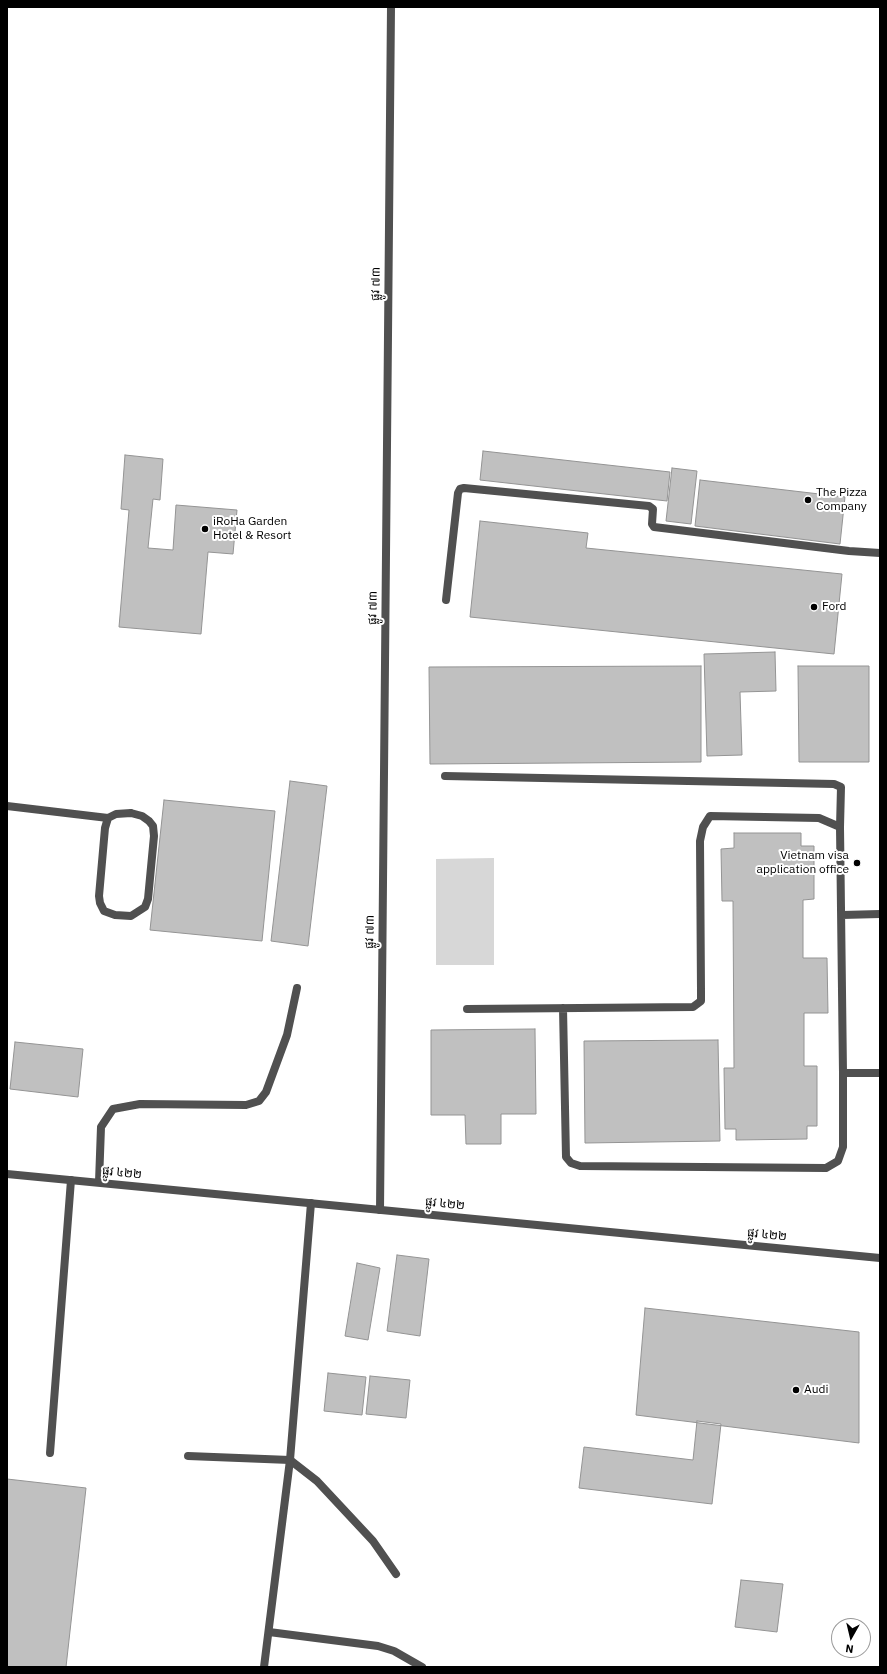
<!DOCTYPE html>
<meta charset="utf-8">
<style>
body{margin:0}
#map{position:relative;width:887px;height:1674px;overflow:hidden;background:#fff;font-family:"IBM Plex Sans",sans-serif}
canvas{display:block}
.frame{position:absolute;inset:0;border:8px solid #000;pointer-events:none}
.north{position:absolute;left:831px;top:1618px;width:40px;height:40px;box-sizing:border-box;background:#fff;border:1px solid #999;border-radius:50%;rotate:188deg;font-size:11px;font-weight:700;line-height:16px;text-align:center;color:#000}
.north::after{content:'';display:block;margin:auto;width:14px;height:18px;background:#000;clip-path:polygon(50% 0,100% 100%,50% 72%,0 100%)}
</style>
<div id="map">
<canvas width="887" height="1674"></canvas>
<div class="frame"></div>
<div class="north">N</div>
</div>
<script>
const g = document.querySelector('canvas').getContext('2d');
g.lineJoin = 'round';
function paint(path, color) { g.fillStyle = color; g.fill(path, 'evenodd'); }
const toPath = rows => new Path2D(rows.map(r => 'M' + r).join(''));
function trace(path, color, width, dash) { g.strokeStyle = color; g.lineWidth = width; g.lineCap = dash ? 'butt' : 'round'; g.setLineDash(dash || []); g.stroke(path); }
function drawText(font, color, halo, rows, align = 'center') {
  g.font = font + ' "IBM Plex Sans","Noto Sans Khmer",sans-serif'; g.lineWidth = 4; g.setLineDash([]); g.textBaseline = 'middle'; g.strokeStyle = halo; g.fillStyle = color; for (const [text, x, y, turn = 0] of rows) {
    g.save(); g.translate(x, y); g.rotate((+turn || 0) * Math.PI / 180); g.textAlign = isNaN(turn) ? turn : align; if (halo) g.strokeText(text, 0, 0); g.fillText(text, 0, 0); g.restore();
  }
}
paint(toPath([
 [494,858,494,965,436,965,436,859]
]), '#d7d7d7');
const building = toPath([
 [483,451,670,472,667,501,480,480,483,451],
 [125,455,163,459,160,500,153,499,148,548,173,550,176,505,237,510,233,554,208,552,201,634,119,627,129,510,121,509,125,455],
 [672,468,697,471,691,524,666,521,672,468],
 [700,480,845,497,840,544,695,526,700,480],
 [480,521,588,533,586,548,842,574,834,654,470,617,480,521],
 [775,652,776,691,740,692,742,755,707,756,704,654,775,652],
 [701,666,701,762,430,764,429,667,701,666],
 [798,666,869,666,869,762,799,762,798,666],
 [290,781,327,786,308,946,271,941,290,781],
 [164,800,275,811,262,941,150,930,164,800],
 [734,833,801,833,801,846,814,846,814,899,803,900,803,958,827,958,828,1013,804,1013,804,1066,817,1066,817,1126,807,1126,807,1139,736,1140,736,1129,725,1129,724,1068,734,1068,733,901,722,901,721,849,734,848,734,833],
 [535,1029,536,1114,501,1114,501,1144,466,1144,465,1115,431,1115,431,1030,535,1029],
 [718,1040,720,1141,585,1143,584,1041,718,1040],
 [15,1042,83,1049,78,1097,10,1089,15,1042],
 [397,1255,429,1259,420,1336,387,1331,397,1255],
 [357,1263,380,1268,368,1340,345,1336,357,1263],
 [645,1308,859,1332,859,1443,636,1415,645,1308],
 [328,1373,366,1377,362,1415,324,1411,328,1373],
 [370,1376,410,1380,406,1418,366,1414,370,1376],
 [697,1421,721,1424,712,1504,579,1488,584,1447,693,1460,697,1421],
 [7,1479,86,1488,66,1667,7,1667,7,1479],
 [741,1580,783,1584,777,1632,735,1627,741,1580]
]);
paint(building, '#c0c0c0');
trace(building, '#949494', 1);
trace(toPath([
 [446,600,458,493,460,489,464,488,649,506,653,509,652,524,654,527,849,551,880,553],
 [445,776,834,784,841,787,840,827],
 [7,806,108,818],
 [131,813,142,816,149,821,153,826,154,836,148,899,145,907,131,916,115,915,104,911,100,903,99,896,105,828,108,818,116,814,131,813],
 [842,915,880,914],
 [563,1008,566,1157,571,1163,580,1166,826,1168,838,1161,843,1147,843,1073],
 [467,1009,693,1007,701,1001,701,992,700,841,703,827,710,816,819,818,840,827,843,1073,880,1073],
 [99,1182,101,1127,113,1109,140,1104,246,1105,259,1101,266,1092,287,1035,297,988],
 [50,1453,71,1180],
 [188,1456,290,1460,317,1481,373,1541,396,1574]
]), '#505050', 8);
trace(toPath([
 [380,1210,391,7],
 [269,1632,378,1646,394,1651,422,1667],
 [264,1667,290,1460,311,1203]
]), '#505050', 8);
trace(toPath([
 [7,1174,880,1258]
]), '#505050', 8);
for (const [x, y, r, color] of [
 [808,500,4,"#000"],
 [205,529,4,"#000"],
 [814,607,4,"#000"],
 [857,863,4,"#000"],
 [796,1390,4,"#000"]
]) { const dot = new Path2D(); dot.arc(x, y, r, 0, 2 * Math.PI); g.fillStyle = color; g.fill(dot); trace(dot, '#fff', 1.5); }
drawText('12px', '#000', '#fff', [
 ["ផ្លូវ ៧៣",376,284,-89],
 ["ផ្លូវ ៧៣",373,608,-89],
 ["ផ្លូវ ៧៣",370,932,-89],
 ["ផ្លូវ ៤២២",122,1173,6],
 ["ផ្លូវ ៤២២",445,1204,6],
 ["ផ្លូវ ៤២២",767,1235,6]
]);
drawText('12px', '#000', '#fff', [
 ["The Pizza",816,493],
 ["Company",816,507],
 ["iRoHa Garden",213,522],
 ["Hotel & Resort",213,536],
 ["Ford",822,607],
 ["Vietnam visa",849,856,"right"],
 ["application office",849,870,"right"],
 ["Audi",804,1390]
], 'left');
</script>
